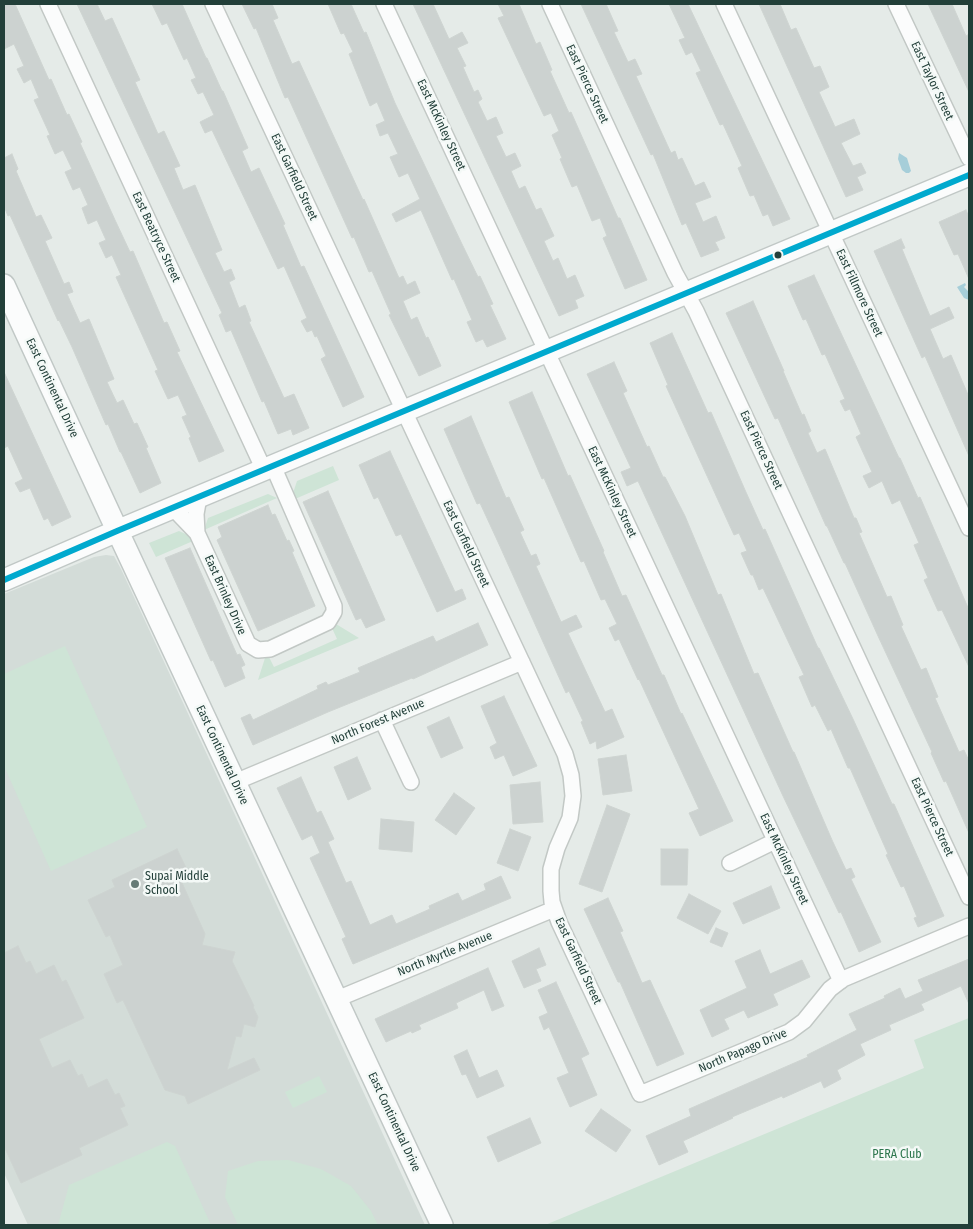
<!DOCTYPE html>
<style>
body{margin:0}
#map{position:relative;width:973px;height:1229px;overflow:hidden;background:#e5ebe8;font-family:"Fira Sans Condensed",sans-serif}
canvas{display:block}
.frame{position:absolute;inset:0;border:5px solid #223f39;pointer-events:none}
</style>
<div id="map">
<canvas width="973" height="1229"></canvas>
<div class="frame"></div>
</div>
<script>
const g = document.querySelector('canvas').getContext('2d');
g.lineJoin = 'round';
function paint(path, color) { g.fillStyle = color; g.fill(path, 'evenodd'); }
const toPath = rows => new Path2D(rows.map(r => 'M' + r).join(''));
function trace(path, color, width, dash) { g.strokeStyle = color; g.lineWidth = width; g.lineCap = dash ? 'butt' : 'round'; g.setLineDash(dash || []); g.stroke(path); }
function drawText(font, color, halo, rows, align = 'center') {
  g.font = font + ' "Fira Sans Condensed",sans-serif'; g.lineWidth = 5; g.setLineDash([]); g.textBaseline = 'middle'; g.strokeStyle = halo; g.fillStyle = color; for (const [text, x, y, turn = 0] of rows) {
    g.save(); g.translate(x, y); g.rotate((+turn || 0) * Math.PI / 180); g.textAlign = isNaN(turn) ? turn : align; if (halo) g.strokeText(text, 0, 0); g.fillText(text, 0, 0); g.restore();
  }
}
paint(toPath([
 [106,555,114,556,121,569,425,1225,28,1225,4,1173,4,594,94,557]
]), '#d3dcd8');
paint(toPath([
 [333,466,339,480,295,499,293,493,297,481],
 [268,494,277,498,204,530,208,518],
 [179,531,190,536,193,541,156,557,149,543],
 [336,624,359,638,258,680,265,658,269,657,274,667,337,639,332,628],
 [65,646,147,827,51,871,4,766,4,674],
 [969,1018,969,1225,545,1225,924,1068,914,1040],
 [319,1076,327,1092,293,1108,285,1092],
 [167,1142,175,1146,211,1225,58,1225,69,1185],
 [288,1160,321,1169,351,1186,371,1211,378,1225,238,1225,225,1197,228,1171,258,1161]
]), '#cee4d6');
paint(toPath([
 [899,153,907,158,911,171,909,173,906,173,902,170,898,159],
 [965,283,966,285,964,287,969,292,969,300,964,298,957,287]
]), '#a6ced9');
const building = toPath([
 [4,4,15,4,49,80,51,79,67,115,69,114,82,142,80,143,115,220,130,252,133,251,164,323,167,322,180,351,177,352,224,451,199,462,189,438,191,437,182,417,187,415,178,395,168,399,155,371,158,370,116,277,121,275,112,255,106,258,99,243,106,240,97,220,88,224,82,208,88,205,80,187,73,190,65,172,72,169,63,150,55,154,47,136,50,135,34,100,39,98,31,79,24,83,17,69,24,66,14,44,4,49,4,4],
 [77,4,97,4,105,21,112,18,140,80,135,82,158,134,164,131,180,166,174,168,183,190,195,185,222,250,215,253,224,272,231,269,235,279,229,282,239,308,245,305,251,321,249,322,284,398,294,394,309,428,293,435,291,429,278,434,264,401,262,402,231,330,226,332,219,315,222,313,214,296,77,4],
 [152,4,182,4,206,58,207,58,222,91,223,91,248,148,242,151,251,172,259,168,285,224,283,225,301,267,304,266,364,397,343,407,321,359,326,356,317,336,315,337,312,330,307,332,301,321,307,318,284,266,278,269,212,130,205,133,200,122,214,115,203,92,198,94,191,80,196,78,187,58,184,60,167,23,162,25,152,4],
 [242,4,272,4,278,18,273,20,292,64,299,61,363,200,364,199,399,278,403,276,407,285,415,281,420,293,403,301,411,320,417,317,426,338,428,337,441,366,419,376,389,315,391,314,372,271,369,272,354,237,352,238,288,97,285,98,256,28,254,29,242,4],
 [328,4,351,4,364,33,366,32,395,103,461,242,478,277,480,276,493,304,490,305,506,339,487,347,483,339,476,342,467,322,472,320,454,279,452,280,421,210,396,222,392,214,420,199,408,173,399,177,390,157,398,154,388,133,380,136,376,125,385,121,377,102,370,106,349,54,353,52,344,33,341,34,328,4],
 [413,4,433,4,449,39,462,32,468,43,457,48,466,66,463,67,474,92,478,90,482,99,478,102,487,121,496,117,503,133,496,136,506,157,515,153,521,166,511,171,519,189,525,186,536,210,541,208,554,236,544,241,553,261,558,258,567,279,575,275,584,296,575,300,578,308,559,316,413,4],
 [498,4,519,4,536,44,540,42,552,70,550,71,569,113,571,112,618,218,620,218,647,280,625,289,603,238,607,236,600,218,592,221,577,185,572,187,560,159,562,158,552,135,559,131,551,113,544,116,498,18,504,16,498,4],
 [581,4,606,4,618,31,614,32,628,62,635,59,642,74,636,76,671,153,675,151,678,160,682,158,695,186,704,182,711,197,695,203,703,222,716,216,725,238,715,242,719,250,701,257,686,223,682,225,653,154,651,155,581,4],
 [669,4,688,4,790,219,773,226,768,214,763,216,754,195,750,196,738,168,742,166,723,124,720,125,696,73,701,71,692,52,686,55,679,40,685,38,669,4],
 [759,4,780,4,791,30,796,28,814,68,820,66,829,87,819,92,835,127,854,119,860,134,841,143,853,166,861,163,866,173,857,177,863,190,846,197,759,4],
 [928,4,952,4,966,36,969,34,969,92,928,4],
 [12,154,18,169,16,171,36,217,41,215,52,238,45,241,64,284,69,282,73,292,67,294,80,323,89,319,114,379,107,382,117,403,123,400,134,424,137,423,148,447,146,448,161,483,140,493,121,452,120,452,108,424,106,425,72,347,59,320,58,321,10,215,8,216,4,206,4,158,12,154],
 [966,210,969,217,969,279,958,254,954,255,939,222,966,210],
 [901,239,905,248,902,249,930,316,949,307,954,318,930,329,943,359,951,355,969,397,969,456,925,356,922,358,874,251,901,239],
 [814,275,899,458,900,458,918,498,920,497,969,610,969,667,942,610,938,611,924,580,928,578,914,545,919,543,900,500,892,504,882,481,869,488,863,476,872,472,856,437,861,434,850,409,845,411,840,401,845,399,825,354,822,355,806,319,803,320,788,286,814,275],
 [753,301,784,371,783,371,802,415,804,414,811,431,808,433,817,453,825,449,854,518,856,518,862,532,859,533,887,597,891,596,903,625,901,626,921,670,926,668,938,697,935,698,959,752,964,750,969,761,969,833,946,781,944,782,931,753,932,752,878,636,845,563,844,563,827,526,826,526,778,418,775,419,726,313,753,301],
 [672,333,708,413,711,412,745,490,763,530,765,529,818,648,819,648,853,719,892,804,894,804,944,916,918,927,914,918,917,917,904,886,901,887,886,855,888,854,850,768,848,768,831,729,828,731,815,705,812,707,799,677,804,675,763,588,759,590,753,575,751,575,741,553,747,551,739,533,734,535,666,386,668,385,650,343,672,333],
 [614,362,627,391,623,393,647,447,649,446,663,477,665,477,685,516,718,595,721,594,754,674,758,673,793,752,794,752,832,840,846,870,851,868,855,877,851,879,881,942,859,952,841,912,839,913,783,796,638,481,627,486,621,472,631,468,587,374,614,362],
 [4,372,71,517,52,526,48,518,44,520,30,488,20,492,15,483,23,479,8,446,4,448,4,372],
 [532,392,568,476,570,475,604,551,603,552,622,596,626,595,662,675,664,675,681,714,682,713,733,821,700,836,689,813,699,809,639,679,638,680,619,639,615,641,609,628,617,624,605,599,601,600,584,561,581,562,544,478,542,479,509,402,532,392],
 [471,416,506,498,509,497,524,530,520,532,531,556,536,554,540,564,536,566,561,622,576,615,582,627,568,633,605,712,612,709,624,737,597,749,596,741,590,744,581,722,583,721,569,691,566,693,498,542,480,503,477,504,444,429,471,416],
 [390,451,455,592,462,589,466,599,437,612,401,534,396,536,378,497,374,499,359,465,390,451],
 [328,491,385,620,366,628,361,618,356,620,303,502,328,491],
 [268,505,272,515,275,514,287,541,289,540,294,551,292,552,315,606,258,631,217,540,222,537,218,527,268,505],
 [190,548,237,655,240,654,245,665,241,667,245,678,225,687,213,660,211,661,165,558,190,548],
 [478,623,488,645,413,679,412,678,328,712,253,745,241,718,250,714,253,720,318,689,317,686,326,682,328,685,360,672,358,668,433,636,436,642,478,623],
 [504,696,537,766,513,776,504,755,495,759,490,747,497,743,481,706,504,696],
 [449,717,463,748,441,758,427,727,449,717],
 [626,755,632,791,603,795,598,759,626,755],
 [357,757,371,789,348,800,334,767,357,757],
 [301,777,317,813,321,811,334,839,328,842,346,883,351,881,370,925,392,915,396,924,430,909,429,906,458,893,462,901,486,890,484,884,501,876,511,898,353,964,342,939,346,937,310,858,320,853,312,835,302,840,277,788,301,777],
 [540,782,543,822,513,824,510,785,540,782],
 [454,793,475,808,456,835,435,820,454,793],
 [607,805,630,814,602,892,579,884,607,805],
 [381,819,414,822,412,852,379,849,381,819],
 [510,829,531,837,518,871,497,863,510,829],
 [177,849,187,870,178,874,205,934,202,945,235,952,232,961,254,1006,253,1007,258,1017,255,1027,244,1024,241,1037,236,1036,227,1070,254,1058,260,1070,188,1104,185,1096,165,1090,123,1000,117,1003,104,974,123,965,110,935,106,937,88,900,115,887,112,880,177,849],
 [661,849,688,849,687,885,661,885,661,849],
 [771,886,780,908,743,924,733,903,771,886],
 [689,894,721,911,708,934,677,918,689,894],
 [608,898,623,931,620,932,642,983,650,980,684,1054,657,1066,620,982,618,982,584,909,608,898],
 [716,928,728,933,722,947,710,942,716,928],
 [18,946,26,963,30,961,36,974,54,965,62,982,66,980,84,1018,39,1039,52,1068,70,1060,78,1076,82,1074,88,1088,107,1079,115,1095,119,1093,125,1106,120,1108,128,1125,79,1148,82,1155,21,1183,4,1146,4,953,18,946],
 [539,948,546,965,536,969,541,981,524,988,512,961,539,948],
 [760,950,770,974,802,960,810,977,773,994,778,1005,748,1018,744,1010,724,1019,729,1029,712,1037,700,1010,747,988,735,961,760,950],
 [969,959,969,1004,961,986,921,1004,924,1010,889,1025,891,1030,860,1044,865,1055,837,1070,841,1079,824,1088,821,1081,783,1098,782,1096,732,1117,733,1118,683,1141,688,1152,659,1165,646,1136,691,1116,689,1109,808,1057,807,1055,857,1030,849,1014,885,998,884,996,900,988,905,999,923,991,918,980,969,959],
 [488,968,504,1006,492,1011,484,990,456,1003,458,1008,419,1025,421,1029,412,1033,411,1031,386,1042,375,1019,488,968],
 [556,982,589,1054,581,1058,597,1095,570,1107,557,1078,569,1073,549,1027,544,1030,539,1017,548,1013,538,990,556,982],
 [467,1050,479,1078,497,1070,504,1086,477,1098,466,1074,462,1075,454,1056,467,1050],
 [601,1109,631,1130,616,1152,585,1131,601,1109],
 [530,1118,541,1143,498,1162,487,1137,530,1118]
]);
paint(building, '#ccd2d0');
trace(building, '#ced4d1', 1);
const street = toPath([
 [48,4,264,470],
 [213,4,565,754,571,775,573,796,570,818,557,848,551,869,551,891,552,902,559,922,640,1094,789,1032,804,1021,830,989,843,979,969,926],
 [384,4,841,981],
 [550,4,675,273,696,311,969,897],
 [724,4,969,528],
 [896,4,969,158],
 [173,508,197,533,248,644,258,650,270,649,328,622,334,612,334,606,273,466],
 [197,533,196,514,199,497],
 [382,720,411,782],
 [235,782,522,662],
 [730,863,775,841],
 [337,999,554,909]
]);
const secondary = toPath([
 [4,285,111,517,442,1225],
 [4,580,117,531,969,175]
]);
trace(street, '#c2c8c5', 18);
trace(secondary, '#c1c8c6', 24);
trace(street, '#fbfcfc', 15);
trace(secondary, '#fbfcfc', 21);
trace(toPath([
 [4,580,117,531,969,175]
]), '#00a9ce', 6);
for (const [x, y, r, color] of [
 [778,255,4.5,"#223f39"],
 [135,884,5,"#667b76"]
]) { const dot = new Path2D(); dot.arc(x, y, r, 0, 2 * Math.PI); g.fillStyle = color; g.fill(dot); trace(dot, '#f4f9f7', 2); }
drawText('12px', '#223f39', '#f4f9f7', [
 ["East Taylor Street",932,81,65],
 ["East Pierce Street",587,84,65],
 ["East McKinley Street",441,125,65],
 ["East Garfield Street",294,177,65],
 ["East Beatryce Street",156,237,65],
 ["East Fillmore Street",859,293,65],
 ["East Continental Drive",52,388,65],
 ["East Pierce Street",761,450,65],
 ["East McKinley Street",612,492,65],
 ["East Garfield Street",466,544,65],
 ["East Brinley Drive",225,595,66],
 ["North Forest Avenue",378,722,-23],
 ["East Continental Drive",222,755,65],
 ["East Pierce Street",932,817,65],
 ["East McKinley Street",784,859,65],
 ["North Myrtle Avenue",445,954,-22],
 ["East Garfield Street",578,961,65],
 ["North Papago Drive",743,1051,-23],
 ["East Continental Drive",394,1122,65]
]);
drawText('12px', '#223f39', '#f4f9f7', [
 ["Supai Middle",145,877],
 ["School",145,891]
], 'left');
drawText('12px', '#2c764d', '#f4f9f7', [
 ["PERA Club",897,1155]
]);
</script>
